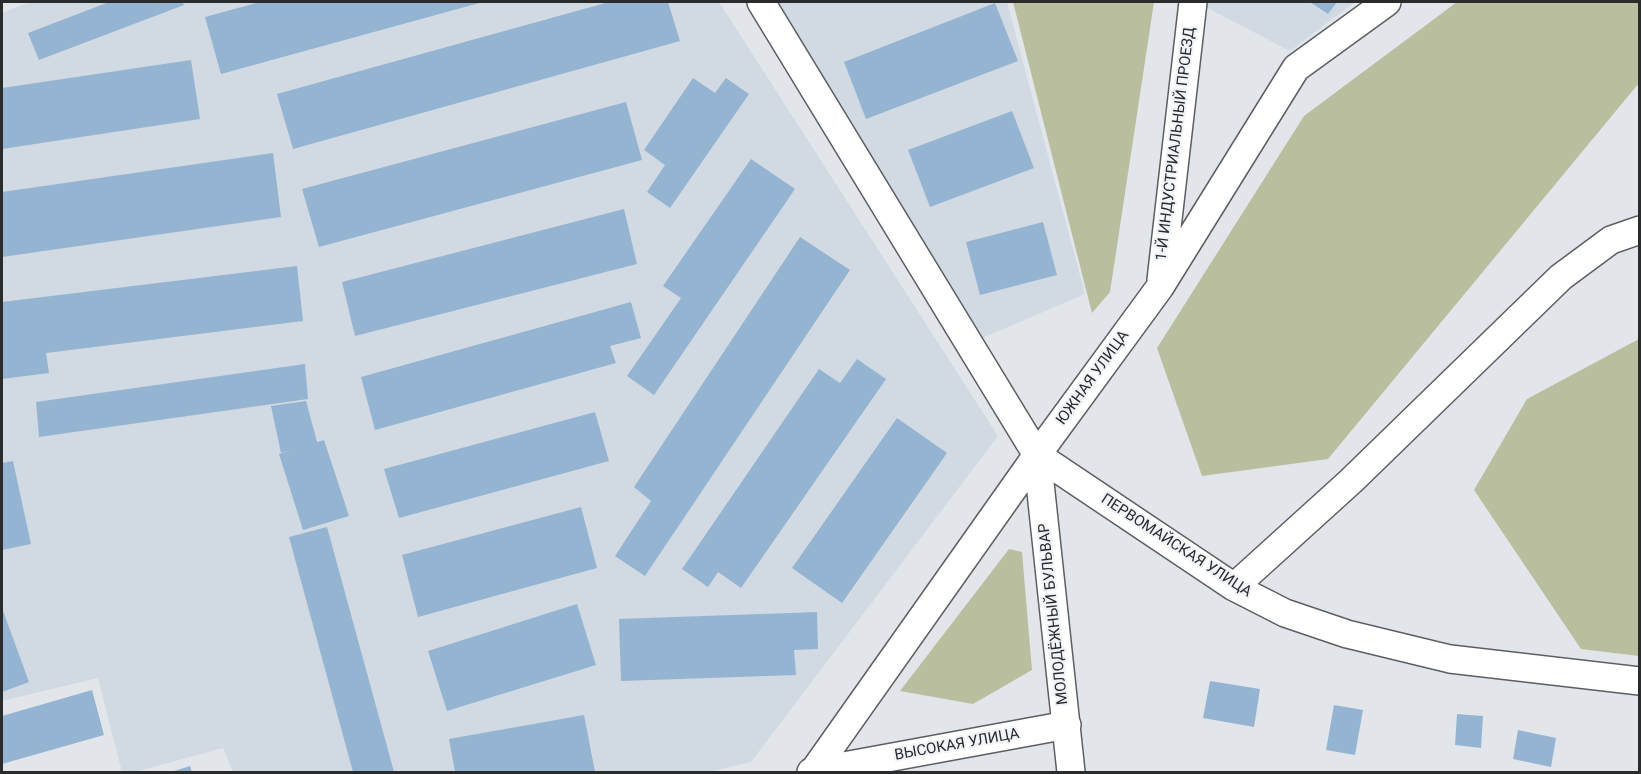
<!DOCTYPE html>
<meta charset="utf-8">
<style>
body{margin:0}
#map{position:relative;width:1641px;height:774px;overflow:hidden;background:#e2e6ea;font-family:Roboto,sans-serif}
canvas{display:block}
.frame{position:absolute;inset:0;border:3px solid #2a2b2d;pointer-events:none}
</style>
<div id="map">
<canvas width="1641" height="774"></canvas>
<div class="frame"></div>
</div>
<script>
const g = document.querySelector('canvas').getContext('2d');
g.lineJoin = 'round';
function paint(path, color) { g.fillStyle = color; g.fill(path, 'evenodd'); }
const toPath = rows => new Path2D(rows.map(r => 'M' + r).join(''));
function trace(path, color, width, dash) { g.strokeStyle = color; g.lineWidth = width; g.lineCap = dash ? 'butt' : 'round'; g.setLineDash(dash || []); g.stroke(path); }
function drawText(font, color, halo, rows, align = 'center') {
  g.font = font + ' Roboto,sans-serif'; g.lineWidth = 4.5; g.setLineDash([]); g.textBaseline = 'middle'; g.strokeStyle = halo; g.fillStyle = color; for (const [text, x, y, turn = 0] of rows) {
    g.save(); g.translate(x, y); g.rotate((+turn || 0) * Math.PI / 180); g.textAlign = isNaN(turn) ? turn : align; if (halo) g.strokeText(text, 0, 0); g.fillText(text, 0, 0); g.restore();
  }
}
paint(toPath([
 [30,2,719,2,998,436,751,762,709,772,233,772,223,748,135,772,122,772,98,678,2,701,2,13],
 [776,2,1007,2,1085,294,966,345],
 [1196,2,1355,2,1290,51]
]), '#d1dae3');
paint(toPath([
 [1013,2,1154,2,1110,292,1092,313],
 [1457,2,1639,2,1639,83,1328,459,1202,476,1157,348,1304,116],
 [1639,339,1639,656,1581,649,1474,490,1527,399],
 [1009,549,1022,552,1032,670,973,704,900,691]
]), '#b9be9f');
paint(toPath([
 [109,2,182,2,184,5,39,60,28,33],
 [260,2,483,2,221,74,205,17],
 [609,2,668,2,680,41,293,149,277,94],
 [1310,2,1337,2,1328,14],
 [995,3,1018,61,866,119,844,62],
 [191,60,200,119,2,149,2,88],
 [693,78,715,93,726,78,749,94,670,208,647,192,665,165,644,150],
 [626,102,642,160,319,247,302,189],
 [1012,111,1034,168,930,207,908,150],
 [273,153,281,217,2,257,2,192],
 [751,159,795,189,654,395,627,376,681,298,663,286],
 [624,209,637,264,355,336,342,282],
 [1043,222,1057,275,980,295,966,242],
 [800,237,850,270,645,576,615,556,651,501,634,487],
 [297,266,303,321,46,353,49,373,2,379,2,302],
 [631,302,641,338,610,346,616,363,375,430,361,377],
 [857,359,886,379,741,588,718,572,708,587,682,569,819,369,840,383],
 [305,364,308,399,39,437,36,402],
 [306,401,317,442,324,440,349,516,303,530,279,454,295,449,281,453,271,406],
 [595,412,609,461,399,518,384,469],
 [897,418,947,453,842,603,792,568],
 [13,461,31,544,2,550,2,463],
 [581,507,597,568,418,617,402,555],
 [327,527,394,772,353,772,289,537],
 [577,604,596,665,447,711,428,651],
 [2,608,29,682,2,692],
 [817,612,818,649,794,650,796,675,621,681,619,619],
 [1210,681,1260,689,1254,727,1203,718],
 [92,690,104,735,2,764,2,716],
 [1334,705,1363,710,1355,755,1326,750],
 [1457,714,1483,716,1481,748,1455,745],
 [584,715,595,772,455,772,449,739],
 [1518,730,1556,738,1551,767,1513,759],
 [190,766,192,772,171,772]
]), '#95b4d1');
const minor = toPath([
 [761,2,1037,455,1071,772],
 [1161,280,1193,2],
 [1037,455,1234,587,1285,613,1347,634,1450,659,1640,681],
 [1234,587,1351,481,1561,277,1611,240,1640,230],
 [811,772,1067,725],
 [813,772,1037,455,1160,287,1296,68,1387,2]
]);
trace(minor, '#5b5f62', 30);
trace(minor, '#fff', 27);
drawText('15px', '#2a2b2d', '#f0f4f8', [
 ["1-Й ИНДУСТРИАЛЬНЫЙ ПРОЕЗД",1176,144,-83],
 ["ЮЖНАЯ УЛИЦА",1093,378,-54],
 ["ПЕРВОМАЙСКАЯ УЛИЦА",1176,546,33],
 ["МОЛОДЁЖНЫЙ БУЛЬВАР",1054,614,-96],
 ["ВЫСОКАЯ УЛИЦА",957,745,-10]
]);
</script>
